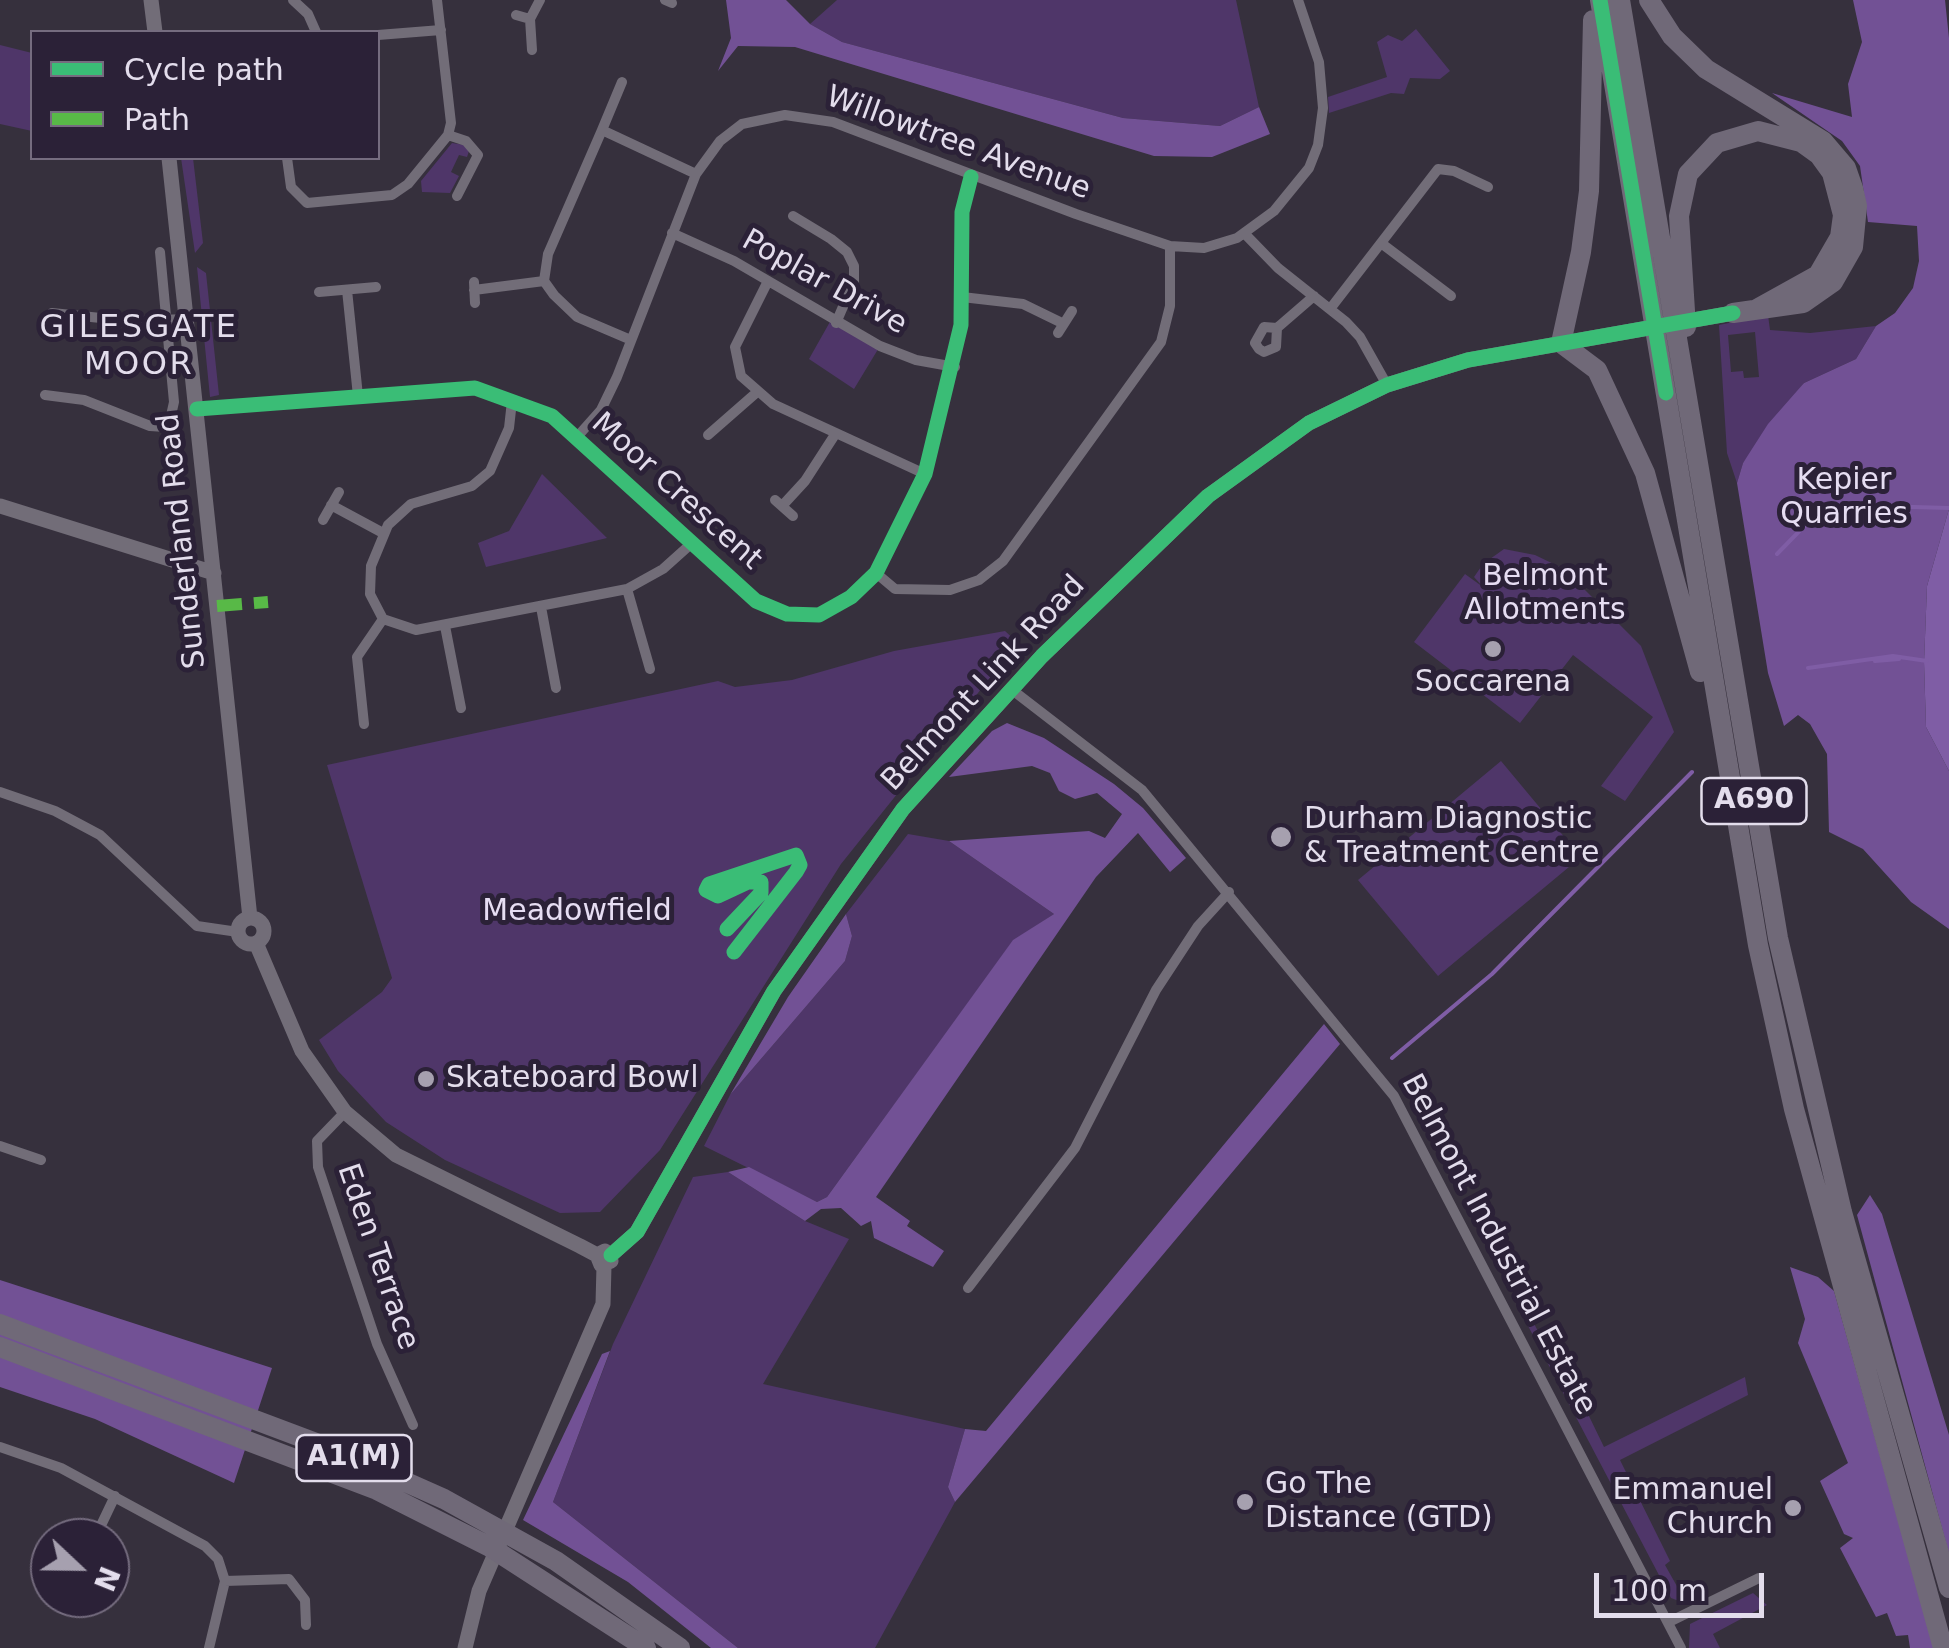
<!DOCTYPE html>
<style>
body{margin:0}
#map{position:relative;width:1949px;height:1648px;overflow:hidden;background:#36303d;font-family:"DejaVu Sans",sans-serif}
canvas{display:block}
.legend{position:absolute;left:30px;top:30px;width:350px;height:130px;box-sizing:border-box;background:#2b2137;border:2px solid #756c7f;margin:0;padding:12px 18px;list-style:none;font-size:30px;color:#e3ddec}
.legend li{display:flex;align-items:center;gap:20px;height:50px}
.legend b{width:50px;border:2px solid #756c7f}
.north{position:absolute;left:30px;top:1518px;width:100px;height:100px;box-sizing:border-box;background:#2b2137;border:2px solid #756c7f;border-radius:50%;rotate:112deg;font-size:28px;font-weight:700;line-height:40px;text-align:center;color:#e3ddec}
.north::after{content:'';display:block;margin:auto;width:35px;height:45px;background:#a6a0af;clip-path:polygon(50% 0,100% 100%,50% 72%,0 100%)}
.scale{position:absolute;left:1594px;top:1573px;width:170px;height:45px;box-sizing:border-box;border:5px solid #e3ddec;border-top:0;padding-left:12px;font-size:30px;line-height:35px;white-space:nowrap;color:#e3ddec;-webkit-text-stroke:8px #2b2137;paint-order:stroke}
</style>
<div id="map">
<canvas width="1949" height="1648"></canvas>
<ul class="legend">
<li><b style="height:12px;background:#3abd76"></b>Cycle path</li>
<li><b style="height:12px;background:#58b947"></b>Path</li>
</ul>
<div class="north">N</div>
<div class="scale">100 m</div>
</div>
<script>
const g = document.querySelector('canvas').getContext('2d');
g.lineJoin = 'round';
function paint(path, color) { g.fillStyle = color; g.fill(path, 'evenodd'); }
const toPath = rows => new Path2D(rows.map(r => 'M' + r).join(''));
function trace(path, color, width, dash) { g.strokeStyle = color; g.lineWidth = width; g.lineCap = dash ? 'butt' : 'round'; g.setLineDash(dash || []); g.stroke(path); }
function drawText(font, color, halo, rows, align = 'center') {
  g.font = font + ' "DejaVu Sans",sans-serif'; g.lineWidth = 10; g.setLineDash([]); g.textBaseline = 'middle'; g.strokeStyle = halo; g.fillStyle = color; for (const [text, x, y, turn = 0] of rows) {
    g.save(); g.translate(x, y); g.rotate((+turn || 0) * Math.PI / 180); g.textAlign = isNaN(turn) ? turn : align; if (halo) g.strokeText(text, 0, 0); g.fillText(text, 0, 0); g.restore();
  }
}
paint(toPath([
 [837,0,1236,0,1259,107,1220,126,1123,118,842,42,810,24],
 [1416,29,1450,71,1440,79,1410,78,1404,94,1391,93,1329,113,1328,97,1387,77,1377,42,1388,35,1402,41],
 [0,45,32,53,32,131,0,124],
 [452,143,465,145,469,151,467,157,459,155,451,172,459,176,450,193,422,192,421,181],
 [181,158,193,158,203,243,195,253],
 [197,267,206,273,219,395,210,397],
 [1768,315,1770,330,1810,333,1876,326,1856,359,1804,383,1743,463,1737,483,1727,453,1719,325],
 [1755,332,1759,377,1744,378,1743,371,1731,372,1728,335],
 [831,320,880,346,854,389,809,359],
 [542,474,607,538,486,567,478,543,509,531],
 [1504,549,1535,555,1564,569,1641,646,1674,732,1625,801,1601,786,1653,717,1573,655,1520,723,1414,642,1465,574,1483,587,1474,577,1483,564],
 [1005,631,1018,643,841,864,660,1150,600,1212,560,1213,445,1160,386,1122,338,1071,319,1040,382,992,392,978,327,765,718,681,735,687,792,680,894,651],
 [1501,761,1581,857,1438,976,1358,880],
 [908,834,949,841,1054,914,1013,941,827,1197,817,1202,704,1146,730,1095,845,961,852,936,846,914],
 [728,1172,805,1221,849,1239,763,1384,965,1429,948,1487,955,1502,875,1648,738,1648,553,1502,613,1344,693,1177],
 [1529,1314,1562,1377,1571,1379,1604,1447,1745,1377,1748,1395,1620,1460,1670,1561,1665,1565,1687,1604,1671,1598,1526,1322],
 [1753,1593,1767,1605,1713,1634,1720,1648,1689,1648,1690,1624]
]), '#4f3669');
paint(toPath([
 [726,0,786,0,810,24,842,42,1123,118,1220,126,1259,107,1270,134,1212,157,1154,156,795,47,738,46,718,71,731,38],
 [1853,0,1945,0,1949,38,1949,509,1927,586,1924,663,1926,727,1949,771,1949,929,1911,902,1863,849,1829,832,1827,754,1810,724,1798,715,1784,726,1768,673,1737,483,1743,463,1768,424,1804,383,1856,359,1876,326,1895,313,1913,288,1919,261,1917,226,1868,222,1860,166,1842,141,1772,93,1852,117,1848,84,1862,42],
 [1007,723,1044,738,1114,784,1143,808,1186,858,1170,872,1138,833,1096,877,876,1197,910,1221,907,1226,944,1251,933,1267,874,1238,871,1221,861,1226,841,1208,821,1209,805,1221,728,1172,749,1167,817,1202,827,1197,1013,940,1054,914,949,841,1089,831,1105,838,1122,814,1097,793,1075,799,1059,791,1050,773,1032,766,949,777,992,731],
 [846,914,852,936,845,961,730,1095,788,997],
 [1324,1024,1340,1044,955,1502,948,1487,965,1429,986,1431],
 [1870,1195,1882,1214,1949,1435,1949,1554,1857,1215],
 [1790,1267,1818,1277,1834,1291,1934,1648,1910,1648,1908,1635,1896,1636,1887,1613,1876,1617,1840,1548,1853,1538,1844,1534,1820,1481,1848,1463,1798,1343,1805,1319],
 [0,1280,272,1368,234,1483,95,1419,0,1387],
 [610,1351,553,1502,738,1648,711,1648,628,1582,523,1520,602,1354]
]), '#725195');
paint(toPath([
 [1949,509,1949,771,1926,727,1924,663,1927,586]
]), '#7f5da5');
trace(toPath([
 [1878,506,1949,508],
 [1777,554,1819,511,1828,522,1858,507],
 [1875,661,1899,659],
 [1808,668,1893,656,1927,661],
 [1392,1058,1492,974,1692,772]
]), '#7f5da5', 4);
trace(toPath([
 [293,0,308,14,316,32],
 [665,0,672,3],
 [516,15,530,19,540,0],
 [530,19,532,50],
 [378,35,441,30],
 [602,130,622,82],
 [448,135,466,141,478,155,457,196],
 [287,158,291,187,307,203,392,195,408,184,448,135,451,123,437,0],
 [793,216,831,239,847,252,854,266,854,281,836,323],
 [672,233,734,261,880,346,916,360,955,367],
 [1245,234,1278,268,1346,322,1360,337,1387,385],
 [1381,243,1451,296],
 [768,281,735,347,741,376,773,404,925,474],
 [474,282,475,303],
 [347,290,358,396],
 [474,290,544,281],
 [319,292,376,287],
 [962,297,1023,304,1062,323],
 [1330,309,1438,169,1454,171,1488,187],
 [52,313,130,321,187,319],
 [1277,328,1276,347,1264,352,1259,349,1255,343,1264,327,1277,328,1314,296],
 [1058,333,1072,311],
 [631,340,577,317,554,295,544,281,548,254,602,130,696,174],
 [45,395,84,400,150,426,165,427,170,420,174,402,160,252],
 [512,401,509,428,490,471,472,486,411,504,388,525,371,566,370,594,383,619,416,630,627,589,663,569,692,543],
 [197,409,475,388,552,416,756,601,787,614,819,615,851,597,876,573,925,474,961,325,962,212,971,177],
 [708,435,756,393],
 [577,437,601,410,617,377,696,174,720,141,742,124,785,115,833,122,1076,214,1170,246,1204,248,1237,238,1274,211,1309,168,1318,145,1323,108,1319,62,1298,0],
 [775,500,793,516],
 [331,505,383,533],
 [782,506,805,481,836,433],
 [323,520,339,492],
 [876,573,895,589,950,590,979,580,1003,561,1161,342,1170,306,1170,246],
 [627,589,650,669],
 [541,607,556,688],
 [445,626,461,708],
 [1011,689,1142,790,1394,1096,1681,1648],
 [364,724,357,657,383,619],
 [0,792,55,811,100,835,197,926,238,932],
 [345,1112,317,1141,318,1167,377,1344,413,1425],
 [0,1146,41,1160],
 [968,1288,1075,1148,1156,990,1198,926,1229,892],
 [0,1447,61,1468,205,1546,218,1559,225,1581,209,1648],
 [95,1538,115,1496],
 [225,1581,289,1579,305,1600,306,1625],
 [1669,1622,1759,1578]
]), '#726d78', 10);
trace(toPath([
 [151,0,155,32],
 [169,158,250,918],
 [0,506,214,573],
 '238 931a13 13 0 1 1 26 0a13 13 0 1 1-26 0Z',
 [256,943,302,1051,345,1112,396,1155,580,1246,597,1255,601,1265,611,1261,605,1251,597,1255],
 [611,1255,637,1232,774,991,903,809,1042,656,1208,496,1309,423,1387,385,1468,360,1733,313],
 [465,1648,479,1591,603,1304,604,1266]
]), '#726d78', 15);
trace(toPath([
 [1600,0,1758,945,1794,1109,1943,1648],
 [1620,0,1778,938,1842,1212,1949,1588],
 [1649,0,1672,36,1706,69,1823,141,1846,168,1853,188,1857,206,1853,247,1833,282,1803,303,1733,313],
 [1593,20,1589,191,1581,252,1561,343,1597,370,1645,473,1700,672],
 [1686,327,1679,216,1688,174,1717,143,1758,131,1801,142,1819,155,1832,173,1843,215,1840,237,1818,275,1755,310],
 [0,1324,327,1447,444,1499,556,1561,680,1648],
 [0,1347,377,1490,490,1547,646,1648]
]), '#706978', 20);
trace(toPath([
 [217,606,268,602]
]), '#58b947', 12, [25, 12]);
trace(toPath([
 [1600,0,1666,393],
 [197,409,475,388,552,416,756,601,787,614,819,615,851,597,876,573,925,474,961,325,962,212,971,177],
 [727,929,761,893,761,882,748,882,718,896,706,890,709,884,796,855,800,865,796,872,734,952],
 [611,1255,637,1232,774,991,903,809,1042,656,1208,496,1309,423,1387,385,1468,360,1733,313]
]), '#3abd76', 15);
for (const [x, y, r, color] of [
 [1493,649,10,"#a6a0af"],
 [1281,837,12,"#a6a0af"],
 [426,1079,10,"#a6a0af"],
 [1245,1502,10,"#a6a0af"],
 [1793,1508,10,"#a6a0af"]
]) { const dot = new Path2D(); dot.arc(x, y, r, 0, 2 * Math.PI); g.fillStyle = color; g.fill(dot); trace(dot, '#2b2137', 4); }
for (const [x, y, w] of [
 [1754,801,105],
 [354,1458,115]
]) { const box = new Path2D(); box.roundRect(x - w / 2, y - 23, w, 46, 8); g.fillStyle = '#2b2137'; g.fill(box); trace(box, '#e3ddec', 2.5); }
drawText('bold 28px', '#e3ddec', null, [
 ["A690",1754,801],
 ["A1(M)",354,1458]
]);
drawText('30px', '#e3ddec', '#2b2137', [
 ["Willowtree Avenue",958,144,20],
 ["Poplar Drive",824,283,29],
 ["Moor Crescent",676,492,42],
 ["Sunderland Road",183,541,-96],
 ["Belmont Link Road",984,684,-47],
 ["Belmont Industrial Estate",1498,1245,62],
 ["Eden Terrace",377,1257,71]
]);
drawText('30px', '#e6ddf2', '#2b2137', [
 ["Kepier",1844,481],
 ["Quarries",1844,515],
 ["Belmont",1545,577],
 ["Allotments",1545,611],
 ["Meadowfield",577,912]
]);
drawText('30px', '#e3ddec', '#2b2137', [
 ["Soccarena",1493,683,"center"],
 ["Durham Diagnostic",1304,820],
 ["& Treatment Centre",1304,854],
 ["Skateboard Bowl",446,1079],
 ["Go The",1265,1485],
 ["Distance (GTD)",1265,1519],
 ["Emmanuel",1773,1491,"right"],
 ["Church",1773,1525,"right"]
], 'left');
g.letterSpacing = '2.5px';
drawText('32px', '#e3ddec', '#2b2137', [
 ["GILESGATE",139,329],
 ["MOOR",139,366]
]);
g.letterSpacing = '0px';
</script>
